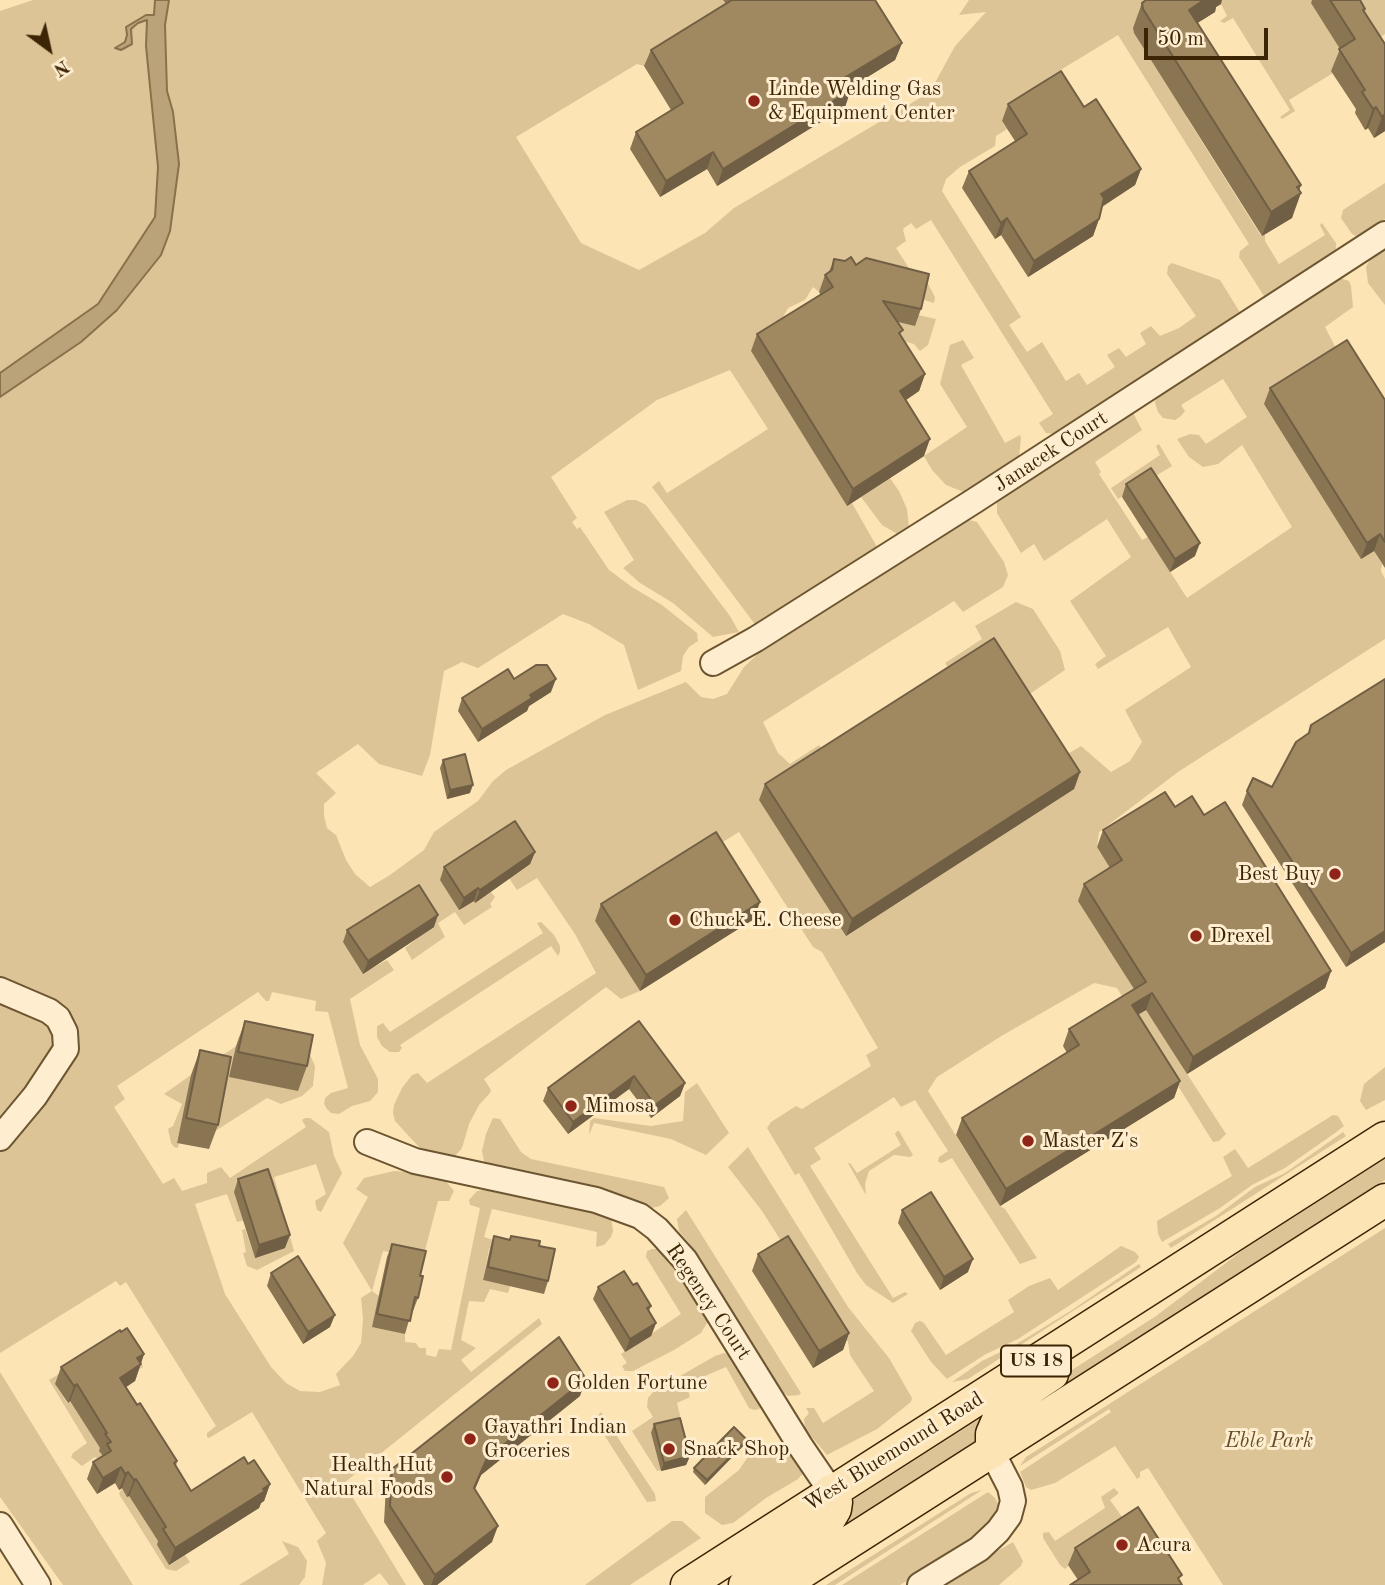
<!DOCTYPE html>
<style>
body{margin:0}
#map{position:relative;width:1385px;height:1585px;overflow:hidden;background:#fde4b5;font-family:"Old Standard TT",serif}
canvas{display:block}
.north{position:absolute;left:14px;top:14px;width:70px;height:70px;-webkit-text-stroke:5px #feedcf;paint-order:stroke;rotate:147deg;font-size:19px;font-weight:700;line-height:28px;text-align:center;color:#3c2505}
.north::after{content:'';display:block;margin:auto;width:24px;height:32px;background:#3c2505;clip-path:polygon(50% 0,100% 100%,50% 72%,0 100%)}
.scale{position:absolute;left:1144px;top:28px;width:124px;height:32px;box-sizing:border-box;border:4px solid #3c2505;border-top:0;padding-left:9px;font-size:21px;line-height:24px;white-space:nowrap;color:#3c2505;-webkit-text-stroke:5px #feedcf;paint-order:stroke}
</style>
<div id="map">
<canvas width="1385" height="1585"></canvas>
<div class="north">N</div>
<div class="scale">50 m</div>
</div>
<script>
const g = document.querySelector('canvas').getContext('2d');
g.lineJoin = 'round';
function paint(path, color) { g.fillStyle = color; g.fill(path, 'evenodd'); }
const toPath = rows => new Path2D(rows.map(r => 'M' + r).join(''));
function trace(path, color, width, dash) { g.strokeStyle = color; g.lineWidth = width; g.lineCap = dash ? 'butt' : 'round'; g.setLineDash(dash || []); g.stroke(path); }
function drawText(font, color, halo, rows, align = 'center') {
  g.font = font + ' "Old Standard TT",serif'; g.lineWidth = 6; g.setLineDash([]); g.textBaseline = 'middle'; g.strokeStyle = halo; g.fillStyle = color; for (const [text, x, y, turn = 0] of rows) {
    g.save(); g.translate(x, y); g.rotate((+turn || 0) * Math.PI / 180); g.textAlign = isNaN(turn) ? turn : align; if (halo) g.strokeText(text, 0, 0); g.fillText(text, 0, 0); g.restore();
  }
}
paint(toPath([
 [33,0,155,0,154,15,146,15,126,27,128,35,121,50,131,29,138,23,147,20,146,46,158,167,155,217,98,304,0,373,0,11],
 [169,0,723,0,731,13,644,66,637,64,516,137,581,243,639,270,705,233,734,208,930,92,955,46,986,12,959,15,969,0,1161,0,1187,118,1261,236,1265,234,1265,241,1279,264,1325,235,1320,225,1322,223,1336,243,1336,249,1330,255,1267,297,1264,296,1239,257,1240,251,1249,244,1118,35,1049,77,1055,88,1002,122,1007,129,996,136,995,146,960,167,946,179,942,191,1021,317,1009,325,1027,352,1042,342,1066,381,1079,373,1087,385,1115,367,1107,355,1119,348,1126,357,1146,344,1140,333,1151,326,1160,336,1179,328,1196,316,1167,274,1168,266,1172,263,1220,280,1241,314,1092,408,1090,413,1056,434,1046,433,1039,423,1053,414,931,220,916,229,911,223,904,228,903,230,906,241,896,248,918,282,925,278,935,297,934,303,921,299,826,287,819,292,813,287,805,300,788,308,782,319,781,331,751,351,847,505,852,503,877,547,874,552,757,627,652,487,659,481,667,493,768,429,730,370,657,400,551,477,577,518,572,522,577,529,580,527,609,570,632,587,662,605,697,633,698,641,689,647,683,656,681,671,638,690,624,645,589,624,563,614,478,668,462,662,444,671,430,755,422,776,379,764,358,744,316,773,336,793,324,804,324,816,327,828,336,835,346,860,355,874,370,887,390,875,424,850,434,832,478,801,493,781,506,770,605,715,686,682,701,697,713,699,727,694,744,667,768,644,965,519,977,522,1004,562,1008,575,1003,587,963,612,954,601,763,722,778,753,790,764,819,745,827,757,1056,761,1081,746,1111,772,1130,761,1142,742,1125,710,1191,667,1168,627,1098,669,1095,664,1106,656,1070,601,1131,557,1107,519,1044,561,1034,544,1021,553,997,513,997,498,1132,411,1142,430,1095,462,1101,472,1099,474,1142,540,1148,537,1187,598,1292,527,1242,445,1218,464,1203,467,1189,457,1177,439,1190,434,1199,435,1206,444,1247,417,1223,379,1181,405,1185,411,1181,416,1175,420,1163,418,1158,412,1155,403,1157,394,1340,278,1349,281,1351,286,1353,307,1325,327,1338,352,1361,559,1374,551,1382,564,1381,571,1385,579,1385,639,1178,772,1099,832,1097,847,1116,877,1182,1066,1226,1134,1219,1141,1213,1142,1117,988,1094,983,1003,1035,937,1077,928,1091,1000,1206,1005,1209,1037,1258,1020,1264,952,1158,942,1163,938,1162,939,1157,948,1151,915,1100,901,1107,894,1097,814,1148,821,1159,810,1166,893,1298,905,1292,908,1294,893,1303,866,1285,857,1273,799,1173,795,1175,767,1128,771,1122,796,1106,802,1109,871,1066,866,1055,878,1048,822,952,813,947,739,832,595,921,640,991,621,999,606,987,484,1079,491,1090,490,1093,479,1105,469,1124,462,1148,455,1156,444,1158,419,1147,395,1121,393,1113,394,1105,402,1088,412,1075,418,1073,427,1083,596,973,575,934,537,878,517,890,509,878,459,910,491,892,495,897,490,904,492,907,464,925,455,912,438,923,445,937,412,960,405,948,420,936,363,973,387,960,394,970,350,999,360,1045,378,1079,378,1092,370,1101,352,1106,339,1114,331,1113,327,1109,324,1104,325,1098,331,1093,348,1088,328,1012,315,1011,316,1001,272,992,269,1001,266,1001,258,992,117,1086,125,1099,114,1107,163,1184,174,1178,182,1191,207,1183,207,1173,221,1167,230,1178,306,1127,302,1120,305,1118,310,1118,329,1132,334,1156,342,1173,321,1212,317,1210,315,1201,326,1194,316,1164,274,1177,283,1210,278,1212,237,1222,227,1194,195,1204,225,1294,271,1367,286,1383,300,1391,320,1392,340,1385,336,1374,353,1356,361,1343,363,1319,361,1298,372,1291,343,1243,368,1197,356,1189,364,1178,394,1171,409,1172,445,1180,454,1191,449,1201,438,1201,423,1258,383,1251,372,1291,379,1296,405,1334,405,1342,416,1343,419,1348,426,1348,426,1355,436,1357,439,1349,451,1350,480,1208,470,1205,469,1200,477,1191,487,1189,597,1212,611,1217,613,1231,611,1237,604,1245,596,1247,597,1232,492,1209,484,1237,497,1241,489,1249,483,1280,510,1286,509,1290,508,1293,490,1289,484,1302,469,1301,461,1340,476,1348,461,1360,471,1372,539,1318,542,1324,344,1483,406,1585,389,1585,380,1573,363,1585,322,1585,326,1563,317,1541,326,1533,252,1412,209,1438,207,1437,207,1433,216,1426,126,1282,120,1286,116,1281,0,1353,0,1148,75,1040,3,982,0,976,0,397,81,342,117,310,161,255,170,231,173,112,167,91,166,61,165,24],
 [1219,0,1385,0,1385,34,1331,70,1333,73,1289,100,1295,111,1282,119,1280,117,1290,110,1233,18,1224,23,1220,21,1227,16],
 [1385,183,1385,219,1363,233,1356,236,1352,234,1341,218,1343,210],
 [1385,250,1385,305,1368,283,1366,267,1370,260],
 [918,315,936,319,928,345,920,351,914,344,907,342,901,345,876,317],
 [963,340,974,358,961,365,1005,443,1020,435,1021,438,1019,458,966,493,946,485,932,470,924,456,967,427,940,384,950,345],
 [1159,444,1172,466,1118,499,1111,488,1160,455,1156,446],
 [890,478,899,491,907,509,909,527,899,535,882,525,861,497],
 [627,500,636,500,646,505,730,616,739,632,713,637,673,603,640,583,623,568,634,560,604,512],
 [1016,602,1033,609,1060,651,1065,670,1018,702,952,673,945,663,982,639,975,626],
 [541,922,554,935,560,946,560,952,558,956,551,946,400,1045,402,1048,399,1052,390,1052,382,1046,377,1037,377,1026,383,1023,390,1032,543,933,537,923],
 [0,1002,49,1022,54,1032,55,1044,52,1053,0,1119],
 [257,1033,307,1048,315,1066,313,1086,302,1096,281,1104,267,1098,212,1133,192,1075,177,1142,179,1143,178,1148,174,1147,171,1143,168,1129,173,1126,182,1104,164,1094,191,1075],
 [1385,1067,1385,1100,1366,1110,1360,1101,1364,1084],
 [697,1083,729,1133,706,1155,671,1139,594,1123,589,1135,590,1121,594,1118,651,1126,683,1121,685,1092],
 [1333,1115,1338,1116,1344,1126,1335,1133,1285,1168,1252,1185,1220,1208,1162,1242,1158,1234,1157,1221,1232,1176,1223,1157,1235,1149,1248,1168],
 [493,1118,500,1119,521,1152,531,1159,664,1187,669,1198,660,1206,652,1208,611,1193,487,1164,484,1161,482,1151,486,1134],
 [897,1131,899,1131,913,1155,910,1157,894,1155,869,1171,865,1184,866,1195,848,1163,850,1163,857,1173,901,1145,895,1134],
 [1343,1132,1346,1136,1171,1248,1168,1244,1216,1216,1255,1187,1285,1173],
 [748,1147,848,1307,889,1358,912,1398,911,1402,877,1429,827,1455,805,1429,804,1419,809,1413,806,1408,814,1408,823,1423,874,1391,850,1355,848,1342,840,1334,762,1211,728,1167],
 [1385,1159,1385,1180,1010,1420,1030,1397,1156,1316,1243,1250],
 [686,1210,801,1393,799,1395,788,1396,779,1389,693,1248,679,1231,677,1219],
 [284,1214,294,1251,257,1270,247,1266,243,1253,246,1252,242,1230,245,1229,255,1258,279,1216],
 [1385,1228,1385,1585,1223,1585,1148,1468,1140,1472,1140,1477,1137,1479,1115,1446,1055,1483,1031,1490,1026,1487,1020,1472,1111,1412,1109,1409,1020,1466,1026,1457],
 [1121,1246,1135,1252,1139,1257,1136,1262,1018,1339,986,1354,947,1379,931,1362,911,1331,915,1323,920,1321,924,1323,946,1355,1014,1312,1008,1300,1029,1286,1050,1278,1058,1290],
 [652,1249,660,1249,667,1252,710,1318,701,1333,674,1350,633,1371,625,1371,622,1366,627,1363,621,1354,681,1314,646,1257,647,1251],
 [1139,1264,1141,1267,968,1379,952,1382,982,1361,1015,1345,1072,1310],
 [122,1336,143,1367,138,1370,55,1384,67,1403,70,1401,101,1449,104,1459,101,1461,95,1457,82,1466,71,1457,73,1453,87,1443,49,1380],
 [724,1353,732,1355,762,1405,759,1409,754,1410,749,1408,726,1367,686,1384,690,1397,677,1403,680,1415,679,1420,651,1433,661,1470,657,1471,632,1431,653,1417,647,1407,648,1398,654,1391,715,1356],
 [0,1372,86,1511,133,1585,63,1585,0,1497],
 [992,1411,979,1440,843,1527,842,1525,851,1501],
 [601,1412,655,1494,656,1501,647,1502,594,1419],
 [759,1446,764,1454,775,1448,791,1449,805,1471,798,1479,766,1498,733,1523,722,1525,705,1513,705,1497,739,1470,752,1451],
 [122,1488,129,1496,160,1544,170,1565,185,1555,190,1562,176,1571,166,1569,119,1494],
 [1114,1488,1119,1493,1110,1500,1122,1517,1133,1511,1065,1569,1060,1565,1043,1538,1043,1533,1049,1532,1055,1541,1105,1508,1101,1497],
 [982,1490,835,1585,826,1585,971,1493],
 [988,1492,995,1498,1000,1508,996,1517,976,1539,900,1585,842,1585],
 [672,1521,682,1521,701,1538,630,1585,585,1585],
 [282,1541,298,1547,307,1561,305,1577,299,1585,239,1585,289,1554],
 [1013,1542,1023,1561,1021,1566,999,1585,939,1585]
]), '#dcc497');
const water = toPath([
 [155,0,169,0,165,25,167,91,173,112,179,164,170,231,161,255,117,310,81,342,0,397,0,373,98,304,155,217,158,167,146,46,147,20,138,23,131,29,132,44,121,50,115,48,125,42,127,35,126,27,146,15,154,15,155,0]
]);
paint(water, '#bba379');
trace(water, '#88714b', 2);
const minor = toPath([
 [713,663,756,639,974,501,1385,234],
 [0,990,49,1011,58,1018,65,1032,66,1049,35,1096,0,1138],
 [367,1142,415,1161,596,1200,640,1216,657,1229,685,1260,801,1447,831,1491],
 [0,1525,38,1585],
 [920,1585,979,1549,998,1531,1009,1516,1013,1501,1010,1487,992,1452]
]);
const major = toPath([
 [992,1452,992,1434,998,1420,1031,1388,1052,1374],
 [687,1585,1385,1138],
 [745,1585,793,1554,822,1531,835,1509,836,1502,831,1491],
 [782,1585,1385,1200]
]);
trace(minor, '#6c5531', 28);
trace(major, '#3c2505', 35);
trace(minor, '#feedcf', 24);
trace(major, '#fde4b5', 32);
paint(toPath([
 [723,0,875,0,902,43,895,60,850,88,845,107,717,186,707,169,660,197,630,149,636,132,671,110,644,66,651,50,726,4],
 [1312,0,1360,0,1364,12,1385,44,1385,131,1374,138,1368,128,1365,130,1355,113,1356,109,1331,71,1340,49,1311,3],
 [1142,3,1221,4,1216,7,1215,12,1197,23,1299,190,1292,218,1262,236,1134,33,1133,28],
 [1008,104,1084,107,1141,169,1135,185,1102,207,1099,219,1093,236,1028,277,1001,235,995,239,962,188,969,171,1015,141,1002,121],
 [834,259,856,265,921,309,915,326,898,322,901,337,925,374,919,391,906,400,924,456,847,506,751,351,757,334,821,295,819,292,825,275,829,272],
 [1270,388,1385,400,1385,568,1374,551,1361,559,1264,404],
 [1126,484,1195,556,1170,572,1122,497],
 [514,679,551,692,529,706,527,711,478,742,458,711,462,698],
 [1385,679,1385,942,1346,967,1242,805,1247,791,1272,787,1308,734,1311,725],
 [443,760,470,793,447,799,440,768],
 [1080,772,1074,789,846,936,759,800,765,784],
 [1175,807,1204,815,1331,971,1325,988,1187,1074,1146,1010,1138,1014,1180,1081,1174,1098,1000,1206,956,1135,962,1118,1067,1053,1063,1046,1069,1029,1134,989,1078,901,1084,884,1110,868,1097,847,1103,830],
 [535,852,530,864,475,903,474,901,459,910,440,880,444,867],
 [601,904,754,919,640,991,595,921],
 [434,927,363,974,343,942,347,930],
 [245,1021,307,1066,298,1091,229,1077,236,1046],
 [639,1021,685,1083,680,1096,651,1118,629,1089,568,1134,543,1101,548,1088],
 [200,1050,218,1125,209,1149,177,1143,191,1075],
 [238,1179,285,1248,255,1258,234,1192],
 [902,1210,968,1272,940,1290,898,1223],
 [494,1236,539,1246,548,1281,544,1294,483,1280,490,1249],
 [392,1244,420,1276,418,1298,413,1311,412,1310,405,1334,372,1327,387,1257],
 [758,1254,849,1333,843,1350,813,1368,752,1271],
 [271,1273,330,1327,303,1344,267,1286],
 [633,1285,651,1306,649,1311,656,1323,651,1336,625,1352,593,1299,598,1287],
 [144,1354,135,1381,126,1387,177,1461,176,1466,191,1491,248,1464,270,1484,264,1501,261,1503,259,1508,169,1565,157,1545,158,1541,129,1496,127,1497,122,1488,119,1490,115,1483,97,1494,87,1479,93,1462,103,1456,99,1451,100,1448,70,1401,68,1403,55,1384,61,1367],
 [580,1396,481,1475,475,1489,492,1542,437,1585,424,1585,384,1522,386,1486,392,1469],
 [654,1424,690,1456,686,1465,661,1471,651,1433],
 [745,1444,705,1485,693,1472,694,1468],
 [1075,1548,1180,1581,1078,1580,1068,1565]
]), '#8a7553');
paint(toPath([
 [1204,0,1222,0,1221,4,1216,7,1215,12,1180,34,1189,10],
 [902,43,895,60,838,95,844,78],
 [851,90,845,107,717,186,723,169],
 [1376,107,1368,128,1365,130,1373,109],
 [1385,114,1385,131,1374,138,1382,117],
 [713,152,707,169,660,197,666,181],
 [1141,169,1135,185,1095,211,1101,194],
 [1301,185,1297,196,1301,193,1292,218,1262,236,1271,212],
 [1007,218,1001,235,995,239,1001,223],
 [1099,219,1093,236,1028,277,1034,261],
 [925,374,919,391,894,408,900,391],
 [930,439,924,456,847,506,853,489],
 [1380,534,1374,551,1361,559,1367,543],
 [1200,543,1195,556,1170,572,1175,559],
 [556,679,551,692,529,706,527,711,478,742,482,729,530,695],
 [1080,772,1074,789,846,936,852,919],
 [473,785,470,793,447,799,450,790],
 [535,852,530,864,475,903,480,890],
 [478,888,474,901,459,910,464,898],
 [760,902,754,919,640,991,646,975],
 [438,915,434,927,363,974,368,961],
 [1385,931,1385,942,1346,967,1351,953],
 [1331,971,1325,988,1187,1074,1193,1057],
 [1152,993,1146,1010,1126,1022,1132,1005],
 [634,1076,629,1089,568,1134,573,1122],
 [1180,1081,1174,1098,1000,1206,1006,1189],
 [685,1083,680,1096,651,1118,655,1105],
 [290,1235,285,1248,255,1258,259,1245],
 [973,1259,968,1272,940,1290,944,1277],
 [335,1315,330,1327,303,1344,308,1332],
 [656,1323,651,1336,625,1352,630,1339],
 [849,1333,843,1350,813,1368,819,1351],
 [144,1354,135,1381,114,1395,120,1378,137,1358],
 [586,1379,580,1396,481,1475,468,1505,487,1458],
 [77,1384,70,1401,68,1403,74,1386],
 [747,1440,745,1444,705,1485,707,1480],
 [690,1456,686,1465,661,1471,664,1463],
 [121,1467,115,1483,97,1494,103,1478],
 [128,1472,122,1488,119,1490,125,1474],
 [136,1479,129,1496,127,1497,134,1480],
 [270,1484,264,1501,261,1503,259,1508,169,1565,175,1548],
 [498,1526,492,1542,437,1585,431,1585,435,1575]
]), '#705f44');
const building = toPath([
 [732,0,875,0,902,43,844,78,851,90,723,169,713,152,666,181,636,132,683,103,651,50,732,0],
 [1146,0,1204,0,1189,10,1301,185,1297,187,1301,193,1271,212,1143,9,1142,3,1146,0],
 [1330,0,1360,0,1365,9,1363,10,1385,44,1385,114,1382,117,1376,107,1373,109,1362,92,1365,90,1339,49,1355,39,1330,0],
 [1061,71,1084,107,1096,99,1141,169,1101,194,1104,198,1099,219,1034,261,1007,218,1001,223,969,171,1027,134,1008,104,1061,71],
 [851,257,856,265,866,258,929,274,921,309,883,301,903,330,899,333,925,374,900,391,930,439,853,489,757,334,833,287,825,275,832,270,834,259,845,261,851,257],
 [1347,340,1385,400,1385,542,1380,534,1367,543,1270,388,1347,340],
 [1151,468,1200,543,1175,559,1126,484,1151,468],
 [994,638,1080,772,852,919,765,784,994,638],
 [536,665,547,665,556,679,530,695,532,698,482,729,462,698,508,669,514,679,536,665],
 [1385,679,1385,931,1351,953,1247,791,1253,778,1272,787,1296,742,1309,733,1311,725,1385,679],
 [465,754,473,785,450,790,443,760,465,754],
 [1165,792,1175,807,1192,796,1204,815,1225,802,1331,971,1193,1057,1152,993,1132,1005,1180,1081,1006,1189,962,1118,1079,1045,1069,1029,1146,982,1084,884,1122,860,1103,830,1165,792],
 [515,821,535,852,480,890,478,888,464,898,444,867,515,821],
 [716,832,760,902,646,975,601,904,716,832],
 [419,885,438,915,368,961,347,930,419,885],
 [245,1021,313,1035,307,1066,238,1052,245,1021],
 [639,1021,685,1083,655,1105,634,1076,573,1122,548,1088,639,1021],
 [200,1050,231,1057,218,1125,186,1118,200,1050],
 [268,1169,290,1235,259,1245,238,1179,268,1169],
 [931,1192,973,1259,944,1277,902,1210,931,1192],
 [494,1236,510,1240,511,1236,540,1241,539,1246,555,1249,548,1281,488,1267,494,1236],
 [788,1236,849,1333,819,1351,758,1254,788,1236],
 [392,1244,426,1251,420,1276,423,1276,418,1298,415,1297,410,1321,377,1314,392,1244],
 [298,1256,335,1315,308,1332,271,1273,298,1256],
 [624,1271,633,1285,637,1283,651,1306,647,1308,656,1323,630,1339,598,1287,624,1271],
 [127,1328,144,1354,137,1358,141,1364,120,1378,137,1405,140,1403,177,1461,174,1463,191,1491,244,1457,248,1464,254,1460,270,1484,263,1489,265,1491,175,1548,163,1529,166,1527,136,1479,134,1480,128,1472,125,1474,121,1467,103,1478,93,1462,111,1451,107,1444,111,1442,105,1434,107,1433,77,1384,74,1386,61,1367,120,1330,121,1332,127,1328],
 [559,1337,586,1379,487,1458,474,1488,498,1526,435,1575,390,1506,392,1469,559,1337],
 [680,1418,690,1456,664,1463,654,1424,680,1418],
 [734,1427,747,1440,707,1480,694,1468,734,1427],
 [1138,1507,1182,1575,1178,1578,1182,1585,1070,1585,1090,1572,1075,1548,1138,1507]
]);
paint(building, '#a08861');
trace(building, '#705f44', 2);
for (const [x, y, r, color] of [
 [754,101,7,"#8f2418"],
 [1335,874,7,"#8f2418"],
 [675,920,7,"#8f2418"],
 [1196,936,7,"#8f2418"],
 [571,1106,7,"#8f2418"],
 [1028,1141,7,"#8f2418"],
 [553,1383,7,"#8f2418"],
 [470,1439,7,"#8f2418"],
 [669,1449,7,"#8f2418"],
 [447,1477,7,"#8f2418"],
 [1122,1545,7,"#8f2418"]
]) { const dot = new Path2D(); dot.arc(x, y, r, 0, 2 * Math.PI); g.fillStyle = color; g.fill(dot); trace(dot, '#feedcf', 2.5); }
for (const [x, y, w] of [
 [1036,1361,70]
]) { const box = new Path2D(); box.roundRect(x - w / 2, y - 15.5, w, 31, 5); g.fillStyle = '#feedcf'; g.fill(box); trace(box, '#3c2505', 2); }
drawText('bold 19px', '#3c2505', null, [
 ["US 18",1036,1361]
]);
drawText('21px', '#3c2505', '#feedcf', [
 ["Linde Welding Gas",768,89],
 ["& Equipment Center",768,113],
 ["Best Buy",1321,874,"right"],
 ["Chuck E. Cheese",689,920],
 ["Drexel",1210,936],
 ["Mimosa",585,1106],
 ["Master Z's",1042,1141],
 ["Golden Fortune",567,1383],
 ["Gayathri Indian",484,1427],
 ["Groceries",484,1451],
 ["Snack Shop",683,1449],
 ["Health Hut",433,1465,"right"],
 ["Natural Foods",433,1489,"right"],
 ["Acura",1136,1545]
], 'left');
drawText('21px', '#3c2505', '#feedcf', [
 ["Janacek Court",1051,452,-33],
 ["Regency Court",708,1302,56],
 ["West Bluemound Road",894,1452,-32]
]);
drawText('italic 21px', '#644d2a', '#feedcf', [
 ["Eble Park",1269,1441]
]);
</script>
